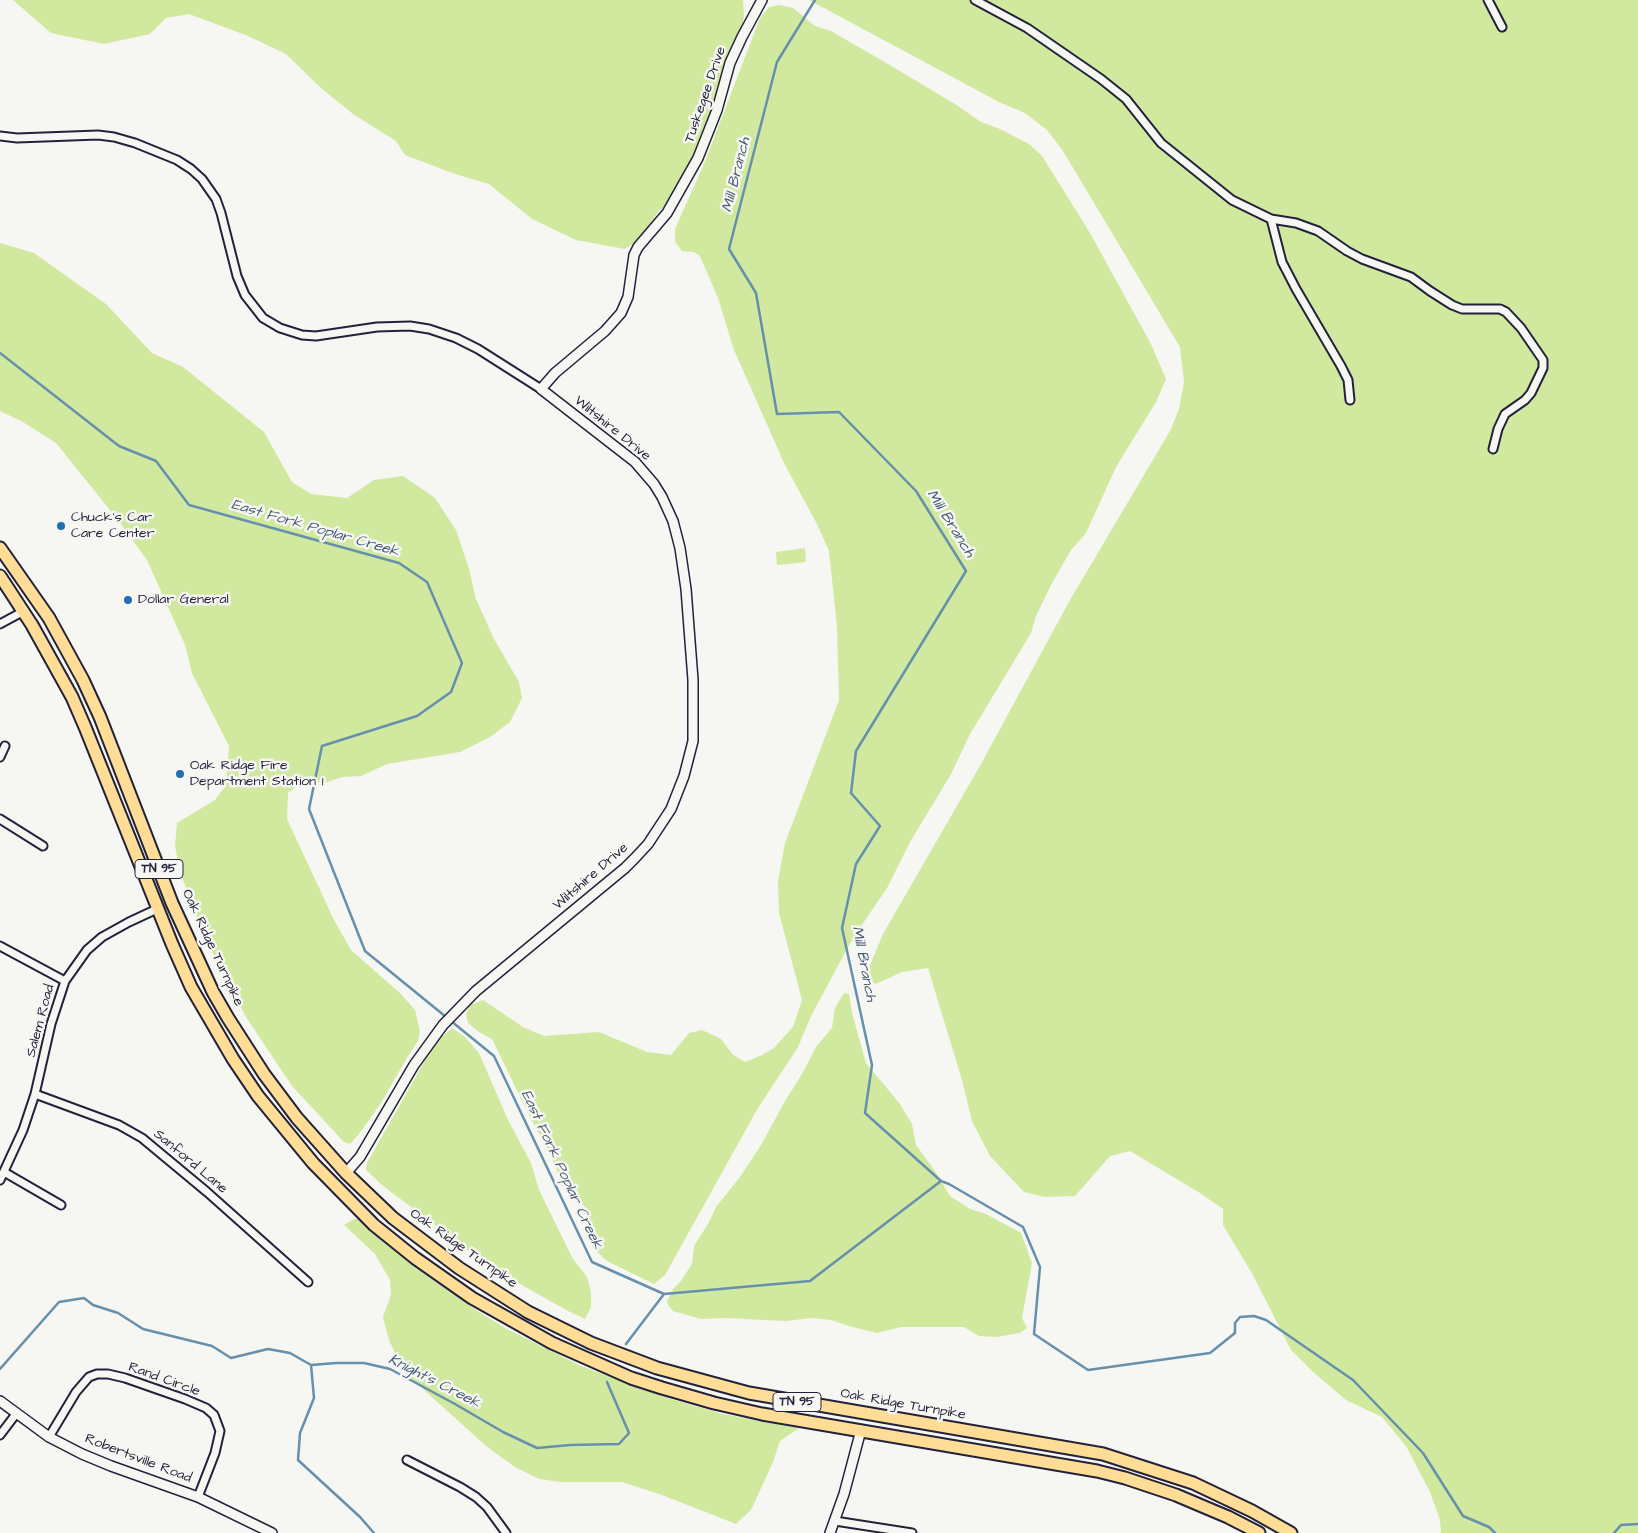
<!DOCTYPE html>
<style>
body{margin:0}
canvas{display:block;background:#f6f6f2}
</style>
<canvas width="1638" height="1533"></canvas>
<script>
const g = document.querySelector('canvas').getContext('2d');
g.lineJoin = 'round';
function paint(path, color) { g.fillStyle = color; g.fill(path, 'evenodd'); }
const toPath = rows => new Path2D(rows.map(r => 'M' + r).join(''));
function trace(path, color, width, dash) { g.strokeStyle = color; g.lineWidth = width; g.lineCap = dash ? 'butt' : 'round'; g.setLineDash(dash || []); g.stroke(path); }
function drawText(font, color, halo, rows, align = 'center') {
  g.font = font + ' "Architects Daughter",sans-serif'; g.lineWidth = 5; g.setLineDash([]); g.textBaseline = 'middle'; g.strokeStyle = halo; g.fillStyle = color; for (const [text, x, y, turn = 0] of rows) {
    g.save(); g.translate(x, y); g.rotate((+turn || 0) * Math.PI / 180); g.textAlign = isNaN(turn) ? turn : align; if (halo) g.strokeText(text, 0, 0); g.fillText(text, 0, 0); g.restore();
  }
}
paint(toPath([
 [13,0,743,0,744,16,742,32,695,155,670,200,658,212,641,238,625,249,576,240,532,219,489,184,455,174,405,155,396,141,353,114,321,88,286,54,248,36,189,14,166,18,150,34,104,44,51,33],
 [809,0,1638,0,1638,1533,1441,1533,1440,1520,1430,1492,1406,1446,1382,1417,1346,1400,1312,1371,1291,1350,1253,1275,1223,1225,1223,1209,1200,1193,1130,1151,1110,1156,1075,1196,1045,1197,1024,1192,990,1156,972,1121,962,1080,928,968,902,972,876,984,868,980,868,970,883,934,981,764,1070,600,1170,431,1179,409,1184,382,1180,347,1063,151,1047,130,1025,113,999,102],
 [779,5,793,8,815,26,831,31,888,64,955,104,981,122,1000,129,1029,144,1042,156,1090,233,1151,344,1166,379,1156,402,1116,467,1086,533,1071,550,1051,585,1036,616,1031,633,970,734,951,774,910,842,887,888,853,938,811,1016,798,1047,758,1108,665,1275,654,1284,607,1261,592,1247,589,1217,585,1207,563,1184,548,1150,531,1119,492,1039,479,1032,468,1023,466,1014,470,1005,483,1000,523,1027,544,1036,599,1032,647,1052,671,1055,689,1033,702,1030,721,1039,733,1055,745,1062,762,1055,774,1048,793,1027,802,1000,779,913,778,881,785,843,839,700,837,627,829,551,817,524,785,465,734,350,718,298,700,256,694,252,682,251,675,242,675,229,704,164,760,18,769,7],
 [0,243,34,253,62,273,106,304,152,353,183,367,264,432,292,482,311,494,347,498,374,480,403,476,435,498,456,530,469,569,476,599,494,639,519,682,522,698,510,722,490,737,460,752,387,764,361,776,342,777,325,783,305,781,288,793,287,819,334,920,351,950,401,994,415,1010,420,1031,418,1041,408,1056,381,1103,359,1134,350,1144,344,1142,292,1086,246,1017,205,938,180,872,175,846,177,823,215,800,226,785,229,746,192,673,185,645,147,560,118,520,56,443,23,422,0,411],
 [805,548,806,562,777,565,776,552],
 [844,993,849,994,852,1013,866,1063,900,1104,912,1124,916,1145,933,1168,950,1196,970,1209,986,1214,1021,1233,1032,1263,1022,1318,1027,1328,1020,1333,996,1337,979,1336,964,1327,901,1327,877,1333,852,1327,831,1320,812,1318,786,1321,726,1318,701,1319,673,1311,669,1306,667,1302,673,1289,681,1281,692,1264,694,1246,708,1224,716,1207,740,1177,761,1145,785,1101,802,1074,816,1047,832,1028,835,1008],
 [452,1028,465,1037,479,1053,508,1120,531,1163,539,1190,573,1259,587,1277,591,1292,591,1307,585,1319,568,1311,490,1267,382,1185,366,1170,367,1163,428,1055,442,1037],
 [354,1219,358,1219,414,1267,479,1312,507,1329,581,1366,674,1400,723,1414,799,1428,780,1441,773,1462,751,1510,736,1524,662,1495,622,1482,561,1482,539,1479,515,1467,486,1446,403,1371,389,1340,383,1317,391,1295,390,1280,375,1254,344,1225]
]), '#d0e99f');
trace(toPath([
 [815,0,777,62,729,249,756,293,777,414,839,412,916,491,966,571,856,751,851,793,880,826,856,864,842,928,872,1065,865,1113,941,1181,949,1184,1023,1227,1040,1267,1034,1334,1088,1370,1210,1353,1235,1333,1235,1323,1240,1317,1254,1316,1266,1320,1353,1380,1423,1453,1463,1516,1489,1527,1495,1533],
 [0,353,119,446,156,461,189,505,399,563,427,582,462,663,451,692,417,716,322,746,309,809,365,951,494,1056,592,1262,664,1294,810,1281,941,1181],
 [626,1344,664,1294],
 [311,1365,314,1398,300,1433,298,1460,360,1517,374,1533],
 [0,1369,59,1302,84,1298,93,1305,118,1313,143,1329,212,1346,231,1358,268,1349,290,1353,311,1365,336,1363,364,1363,390,1369,455,1404,503,1432,537,1448,570,1445,619,1444,629,1433,607,1382],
 [1614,1533,1621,1525,1638,1524]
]), '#6690ab', 2.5);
const minor = toPath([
 [975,0,1027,28,1101,79,1126,99,1161,143,1232,200,1271,219,1296,223,1318,231,1347,251,1362,259,1411,277,1430,291,1452,305,1462,309,1500,309,1506,312,1521,328,1543,360,1543,368,1531,393,1525,400,1505,414,1498,429,1493,449],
 [1488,0,1502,27],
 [0,136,17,138,98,135,114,137,135,143,177,160,191,169,202,179,216,199,221,213,237,276,245,295,263,318,280,328,302,335,316,336,377,327,410,326,429,329,456,338,478,349,541,389],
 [1271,219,1282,262,1296,289,1341,366,1348,380,1350,400],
 [0,624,24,611],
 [0,757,5,746],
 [0,819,43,846],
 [0,946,65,981],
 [35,1094,119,1125,142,1138,207,1192,308,1282],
 [4,1172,61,1205],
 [0,1180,23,1130,35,1094,51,1024,65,981,87,950,102,937,129,922,157,909],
 [0,1435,16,1414],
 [49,1437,76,1392,89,1377,97,1374,108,1374,125,1378,185,1399,206,1408,214,1415,220,1431,215,1453,198,1497],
 [407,1460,460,1487,476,1497,487,1507,506,1533],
 [835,1521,912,1533]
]);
const tertiary = toPath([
 [346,1173,360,1157,414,1065,443,1025,476,991,625,868,635,858,648,844,671,809,684,776,693,741,693,680,686,589,680,548,673,521,662,497,654,484,635,462,541,389,555,373,605,331,621,313,628,297,634,255,638,247,667,213,698,158,717,110,730,63,742,37,762,0],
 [0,1401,49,1437,82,1454,111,1466,198,1497,272,1533],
 [830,1533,844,1494,861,1430]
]);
const trunk = toPath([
 [0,548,49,618,83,680,100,717,172,903,213,992,228,1018,264,1074,297,1118,346,1173,393,1218,459,1268,528,1312,591,1343,657,1368,749,1393,1103,1454,1193,1483,1252,1511,1291,1533],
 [0,576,32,625,72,697,85,727,172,944,191,987,233,1059,258,1096,313,1163,374,1225,415,1258,472,1298,552,1343,631,1378,662,1388,714,1403,762,1414,1097,1471,1125,1478,1176,1495,1228,1517,1259,1533]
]);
trace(minor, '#22223b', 11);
trace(tertiary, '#22223b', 12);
trace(trunk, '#22223b', 15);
trace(minor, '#f6f6f2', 7);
trace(tertiary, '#f6f6f2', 9);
trace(trunk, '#ffdd96', 11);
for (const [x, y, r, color] of [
 [61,526,5,"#1f6fb2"],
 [128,600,5,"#1f6fb2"],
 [180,774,5,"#1f6fb2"]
]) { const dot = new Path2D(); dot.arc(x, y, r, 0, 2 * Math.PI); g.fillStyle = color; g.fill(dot); trace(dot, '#f6f6f2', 2); }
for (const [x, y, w] of [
 [159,869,48],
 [797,1402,48]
]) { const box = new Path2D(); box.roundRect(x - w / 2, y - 9.5, w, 19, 4); g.fillStyle = '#f6f6f2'; g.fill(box); trace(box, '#22223b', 1); }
drawText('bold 12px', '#22223b', null, [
 ["TN 95",159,869],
 ["TN 95",797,1402]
]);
drawText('14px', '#22223b', '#f6f6f2', [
 ["Tuskegee Drive",706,95,-71],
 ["Wiltshire Drive",612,429,39],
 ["Wiltshire Drive",591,877,-41],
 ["Oak Ridge Turnpike",212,948,65],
 ["Salem Road",41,1021,-75],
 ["Sanford Lane",190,1162,40],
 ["Oak Ridge Turnpike",463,1249,35],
 ["Rand Circle",164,1380,20],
 ["Oak Ridge Turnpike",903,1405,10],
 ["Robertsville Road",138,1459,21]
]);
drawText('14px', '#22223b', '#f6f6f2', [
 ["Chuck's Car",71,518],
 ["Care Center",71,534],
 ["Dollar General",138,600],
 ["Oak Ridge Fire",190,766],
 ["Department Station 1",190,782]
], 'left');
drawText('italic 15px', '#445973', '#f6f6f2', [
 ["Mill Branch",737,175,-76],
 ["Mill Branch",950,524,58],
 ["East Fork Poplar Creek",315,529,16],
 ["Mill Branch",863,964,79],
 ["East Fork Poplar Creek",561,1170,65],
 ["Knight's Creek",434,1382,27]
]);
</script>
